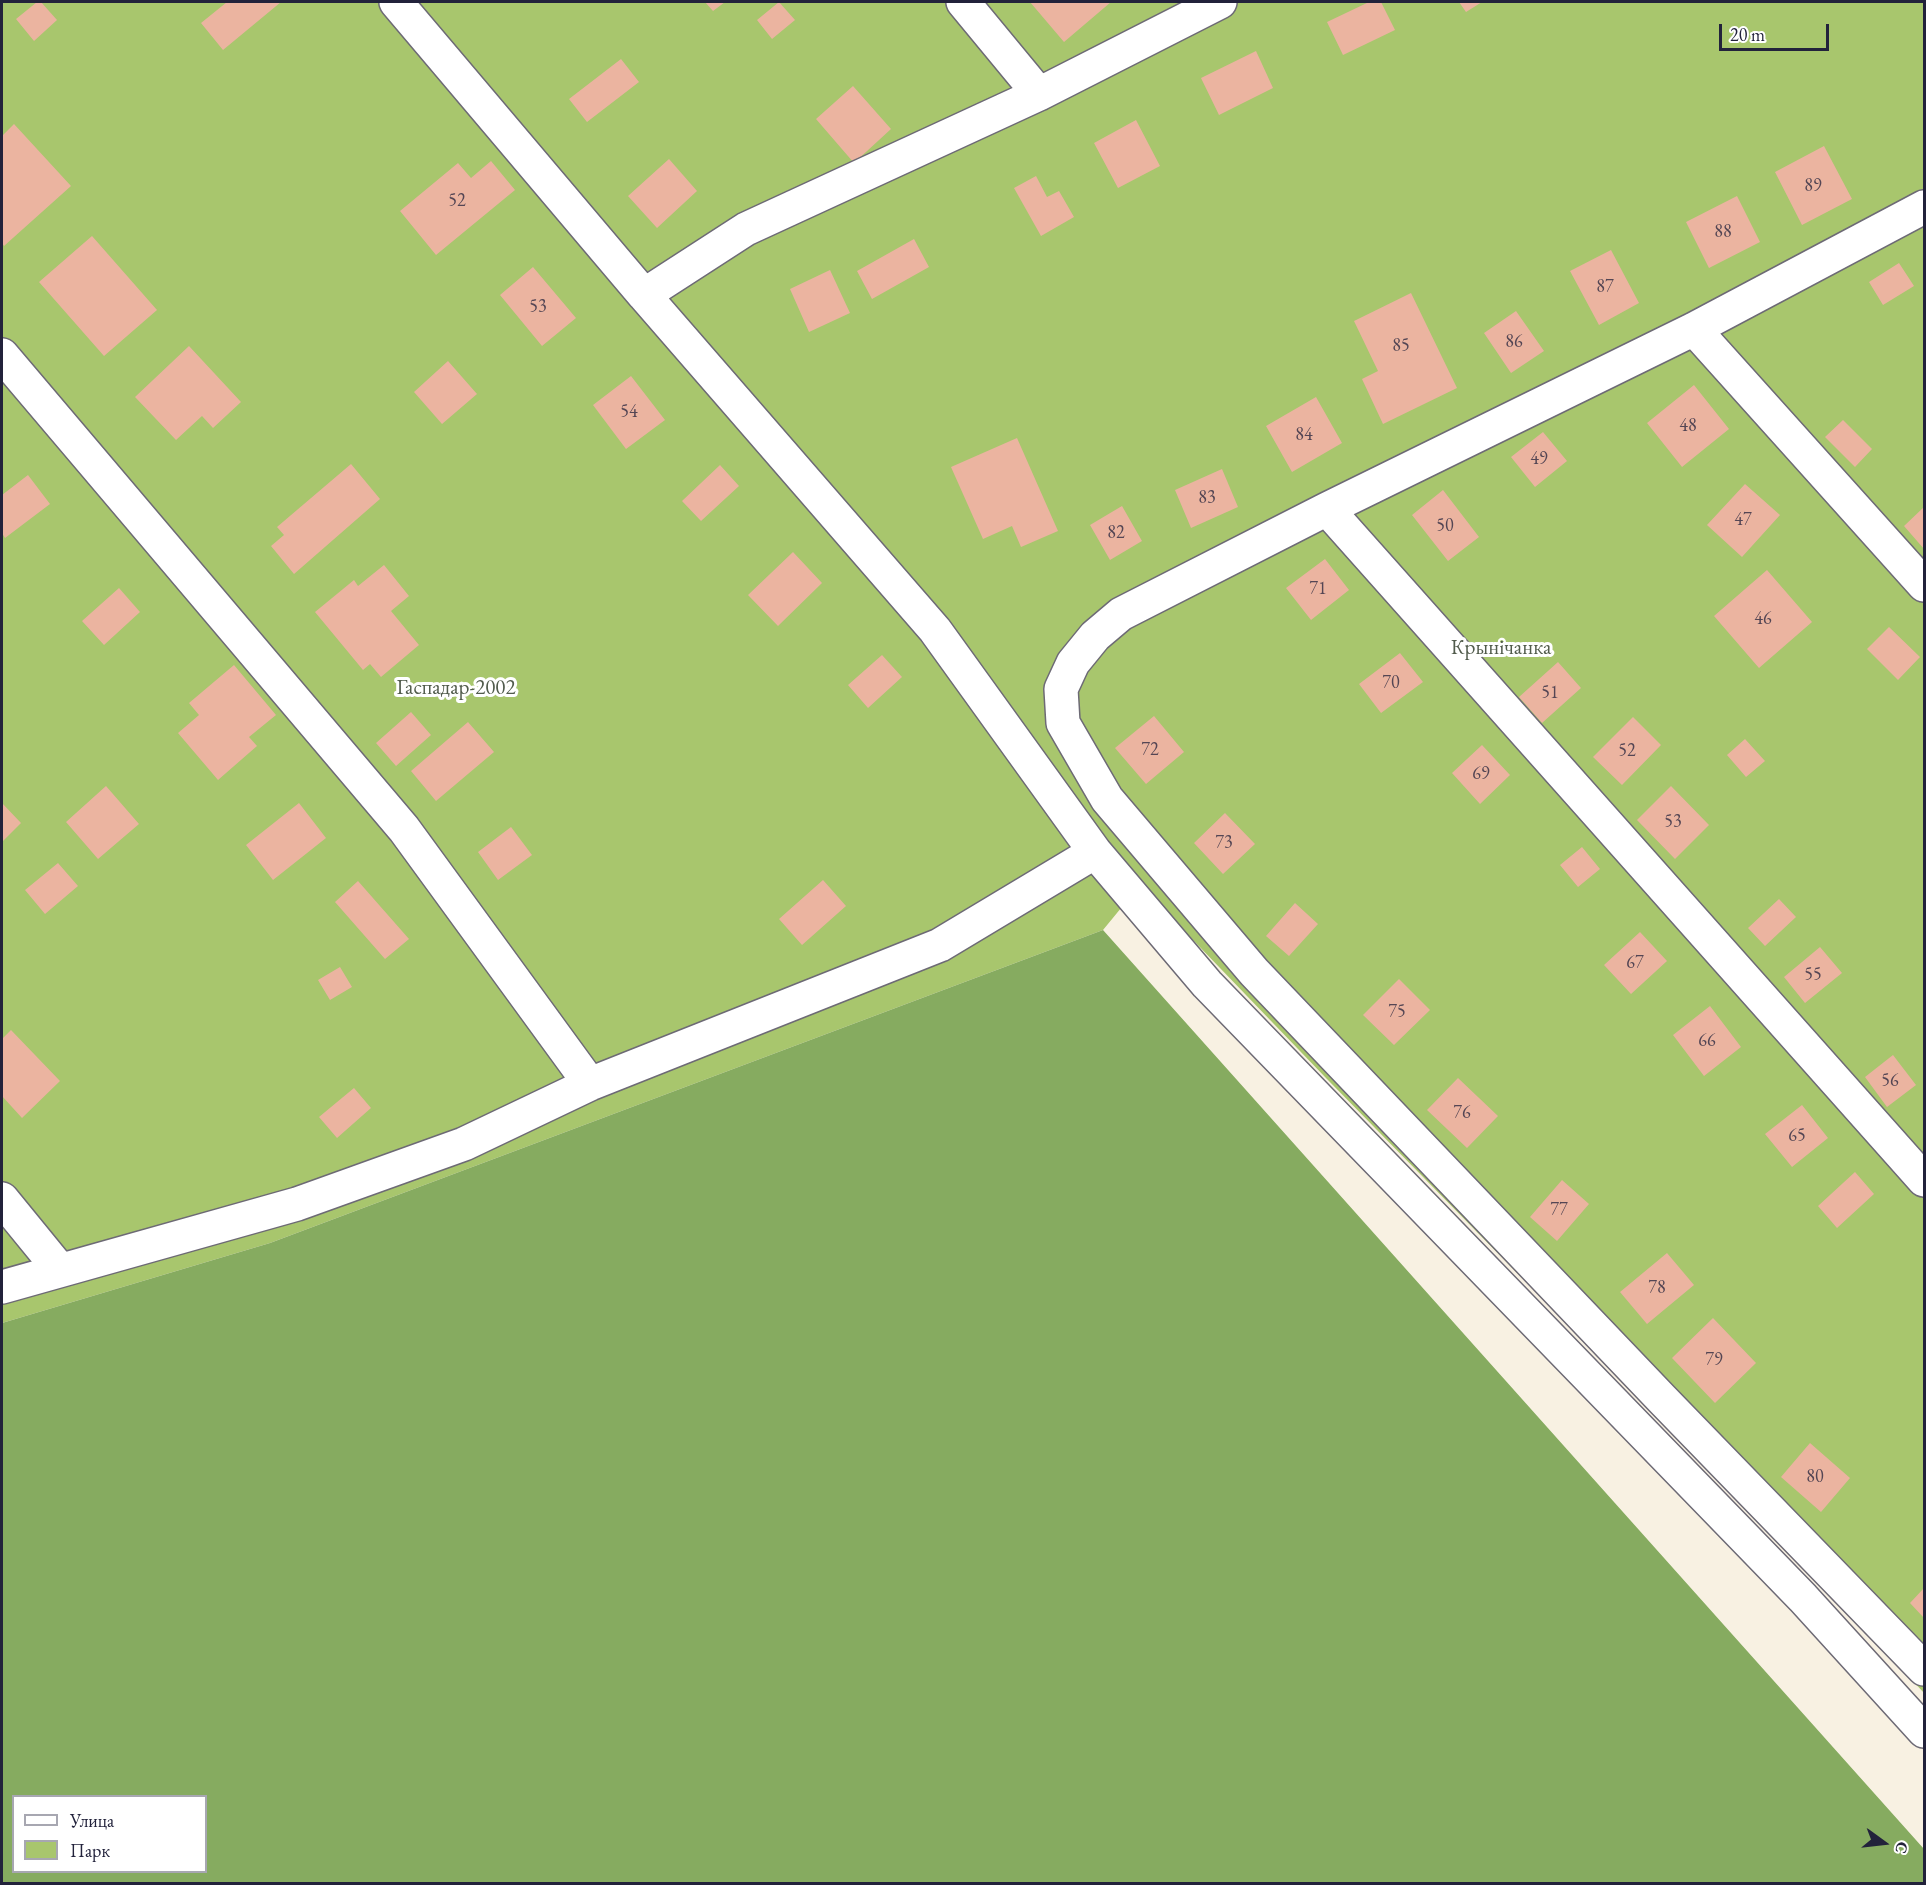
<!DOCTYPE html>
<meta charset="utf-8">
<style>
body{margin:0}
#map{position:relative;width:1926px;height:1885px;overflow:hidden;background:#f8f1e2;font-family:"EB Garamond",serif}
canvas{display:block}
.frame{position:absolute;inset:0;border:3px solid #22223b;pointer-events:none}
.legend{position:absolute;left:12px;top:1795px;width:195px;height:78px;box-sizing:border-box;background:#fff;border:2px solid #a7a7b1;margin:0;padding:8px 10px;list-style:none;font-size:18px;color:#22223b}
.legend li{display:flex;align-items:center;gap:12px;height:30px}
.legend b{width:30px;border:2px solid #a7a7b1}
.north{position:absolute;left:1854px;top:1813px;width:60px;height:60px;-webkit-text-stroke:4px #fff;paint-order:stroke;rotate:105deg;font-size:16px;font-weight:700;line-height:24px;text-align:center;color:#22223b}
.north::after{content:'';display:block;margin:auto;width:21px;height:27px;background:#22223b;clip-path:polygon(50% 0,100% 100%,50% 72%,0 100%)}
.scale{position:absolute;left:1719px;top:24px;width:110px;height:27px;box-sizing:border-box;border:3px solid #22223b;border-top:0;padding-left:8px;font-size:18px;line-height:21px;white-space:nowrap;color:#22223b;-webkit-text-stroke:4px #fff;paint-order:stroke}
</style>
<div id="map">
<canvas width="1926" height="1885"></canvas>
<div class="frame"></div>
<ul class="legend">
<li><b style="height:8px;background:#fff"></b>Улица</li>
<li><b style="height:16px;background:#a8c66d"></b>Парк</li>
</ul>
<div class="north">С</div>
<div class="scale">20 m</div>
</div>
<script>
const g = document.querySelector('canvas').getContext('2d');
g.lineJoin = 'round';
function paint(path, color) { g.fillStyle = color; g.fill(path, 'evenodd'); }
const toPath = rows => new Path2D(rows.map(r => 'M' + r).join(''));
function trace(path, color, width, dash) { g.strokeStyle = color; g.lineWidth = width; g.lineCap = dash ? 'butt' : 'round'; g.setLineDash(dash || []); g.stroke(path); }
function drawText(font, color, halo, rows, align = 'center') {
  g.font = font + ' "EB Garamond",serif'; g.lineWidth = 6; g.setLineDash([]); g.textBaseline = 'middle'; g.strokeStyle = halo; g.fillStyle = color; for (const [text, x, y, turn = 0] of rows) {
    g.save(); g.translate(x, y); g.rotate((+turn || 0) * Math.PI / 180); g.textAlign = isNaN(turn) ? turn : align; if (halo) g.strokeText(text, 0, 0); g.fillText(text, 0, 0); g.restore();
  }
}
paint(toPath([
 [2,2,1924,2,1924,1693,1824,1586,1325,1077,1140,885,1103,930,270,1243,2,1323]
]), '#a8c66d');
paint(toPath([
 [1103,930,1924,1849,1924,1883,2,1883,2,1323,270,1243],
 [14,1796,206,1796,206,1872,14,1872]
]), '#86ab60');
paint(toPath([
 [37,2,41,2,57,20,34,41,16,19],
 [227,2,281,2,223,50,201,23],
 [705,2,725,2,713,11],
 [779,2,795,20,772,39,757,20],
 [1030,2,1111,2,1064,42],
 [1369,2,1381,2,1395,30,1343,55,1327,22],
 [1459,2,1482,2,1466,12],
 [1256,51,1273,88,1219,115,1201,78],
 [621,59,639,82,587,122,569,99],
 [853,86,891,129,854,163,816,119],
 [1136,120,1160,166,1118,188,1094,143],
 [14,124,71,186,4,246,2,243,2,136],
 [1824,146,1852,199,1802,225,1775,172],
 [669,159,697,191,657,228,628,196],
 [491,161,515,190,436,255,400,211,458,163,471,178],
 [1036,176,1047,197,1059,191,1074,217,1041,236,1014,188],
 [1737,196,1760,242,1709,268,1686,222],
 [92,236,157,310,104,356,39,282],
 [914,239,929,267,872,299,857,271],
 [1611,250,1639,303,1599,325,1570,271],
 [1899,263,1914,286,1883,305,1869,282],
 [533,267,576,318,542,346,500,295],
 [830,270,850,313,809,332,790,289],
 [1411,293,1457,388,1383,424,1362,379,1378,371,1354,321],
 [1516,311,1544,351,1511,373,1484,333],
 [189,346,241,402,213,428,202,416,176,440,135,397],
 [448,361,477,394,442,424,414,392],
 [631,376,665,420,626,449,593,405],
 [1694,385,1729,429,1682,467,1647,423],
 [1316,397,1342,443,1292,472,1266,426],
 [1843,420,1872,449,1855,467,1825,437],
 [1543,432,1567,461,1535,487,1511,457],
 [1017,438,1058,531,1021,547,1012,526,983,539,951,467],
 [351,464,380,499,294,574,271,546,284,535,277,527],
 [720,465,739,486,701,521,682,501],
 [1222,469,1238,507,1191,528,1175,490],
 [28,475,50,504,5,538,2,533,2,495],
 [1745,484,1780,515,1742,557,1707,525],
 [1443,490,1479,537,1448,561,1412,515],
 [1122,506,1142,541,1110,560,1090,525],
 [1924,507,1924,549,1904,526],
 [793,552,822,583,778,626,748,595],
 [1325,559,1349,590,1311,620,1286,588],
 [384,565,409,596,391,611,419,645,381,677,370,664,363,670,315,612,354,580,358,586],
 [1767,570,1812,622,1759,668,1714,616],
 [119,588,140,612,104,645,82,621],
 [1889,627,1920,657,1898,680,1867,649],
 [1400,653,1423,682,1381,713,1359,684],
 [882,655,902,677,868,708,848,685],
 [1558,662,1581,688,1542,723,1519,697],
 [234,665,276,715,249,737,257,746,218,780,178,733,199,715,189,703],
 [411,712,431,735,396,766,376,743],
 [1154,716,1184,752,1146,784,1115,748],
 [1633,717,1661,745,1622,785,1593,757],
 [468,722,494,752,436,801,411,771],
 [1745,739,1765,761,1746,777,1727,755],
 [1482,745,1510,775,1480,804,1452,773],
 [106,786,139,824,98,859,66,822],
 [1671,786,1709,825,1675,859,1637,820],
 [2,803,21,823,2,842],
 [299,803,326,838,273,880,246,845],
 [1225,813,1255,844,1223,874,1194,843],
 [511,827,532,855,498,880,478,852],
 [1582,847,1600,869,1578,887,1560,865],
 [58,863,78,886,45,914,25,890],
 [823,880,846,906,802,945,779,919],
 [358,881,409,939,385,959,335,902],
 [1779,899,1796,917,1765,946,1748,928],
 [1295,903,1318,924,1289,956,1266,936],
 [1640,932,1667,961,1631,994,1604,965],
 [1820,947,1842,973,1805,1003,1784,977],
 [340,967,352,987,330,1000,318,980],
 [1399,979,1430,1010,1394,1045,1363,1015],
 [1710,1006,1741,1047,1704,1076,1673,1035],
 [11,1030,60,1081,22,1118,2,1096,2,1039],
 [1893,1055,1916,1085,1887,1107,1865,1077],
 [1458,1078,1498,1116,1467,1148,1427,1110],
 [354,1088,371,1108,337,1138,319,1117],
 [1802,1105,1828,1138,1792,1167,1765,1134],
 [1855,1172,1874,1194,1837,1228,1818,1206],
 [1562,1180,1589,1204,1557,1241,1530,1217],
 [1667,1253,1694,1285,1647,1324,1620,1292],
 [1713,1318,1756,1363,1715,1403,1672,1358],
 [1810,1443,1850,1478,1821,1512,1781,1477],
 [1924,1588,1924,1618,1910,1603]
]), '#ebb4a0');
const minor = toPath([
 [396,2,644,295,746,229,1039,94,1220,2],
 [963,2,1039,94],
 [1924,207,1694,329,1327,509,1121,614,1095,636,1073,663,1061,689,1063,723,1107,799,1254,972,1662,1399,1924,1669],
 [644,295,935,630,1095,852,1207,984,1803,1598,1924,1731],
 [1694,329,1924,585],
 [2,355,404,829,590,1084],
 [1327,509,1924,1180],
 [2,1199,60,1270],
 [2,1287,297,1204,464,1144,590,1084,940,945,1095,852]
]);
trace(minor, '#6d6a75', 36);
trace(minor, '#fff', 33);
drawText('18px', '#544654', null, [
 ["89",1813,186],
 ["52",457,201],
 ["88",1723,232],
 ["87",1605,287],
 ["53",538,307],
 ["86",1514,342],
 ["85",1401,346],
 ["54",629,412],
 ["48",1688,426],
 ["84",1304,435],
 ["49",1539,459],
 ["83",1207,498],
 ["47",1743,520],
 ["50",1445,526],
 ["82",1116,533],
 ["71",1318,589],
 ["46",1763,619],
 ["70",1391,683],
 ["51",1550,693],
 ["72",1150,750],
 ["52",1627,751],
 ["69",1481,774],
 ["53",1673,822],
 ["73",1224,843],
 ["67",1635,963],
 ["55",1813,975],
 ["75",1397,1012],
 ["66",1707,1041],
 ["56",1890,1081],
 ["76",1462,1113],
 ["65",1797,1136],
 ["77",1559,1210],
 ["78",1657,1288],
 ["79",1714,1360],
 ["80",1815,1477]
]);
drawText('21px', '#515b4c', '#fff', [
 ["Крынічанка",1501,648],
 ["Гаспадар-2002",456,688]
]);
</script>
